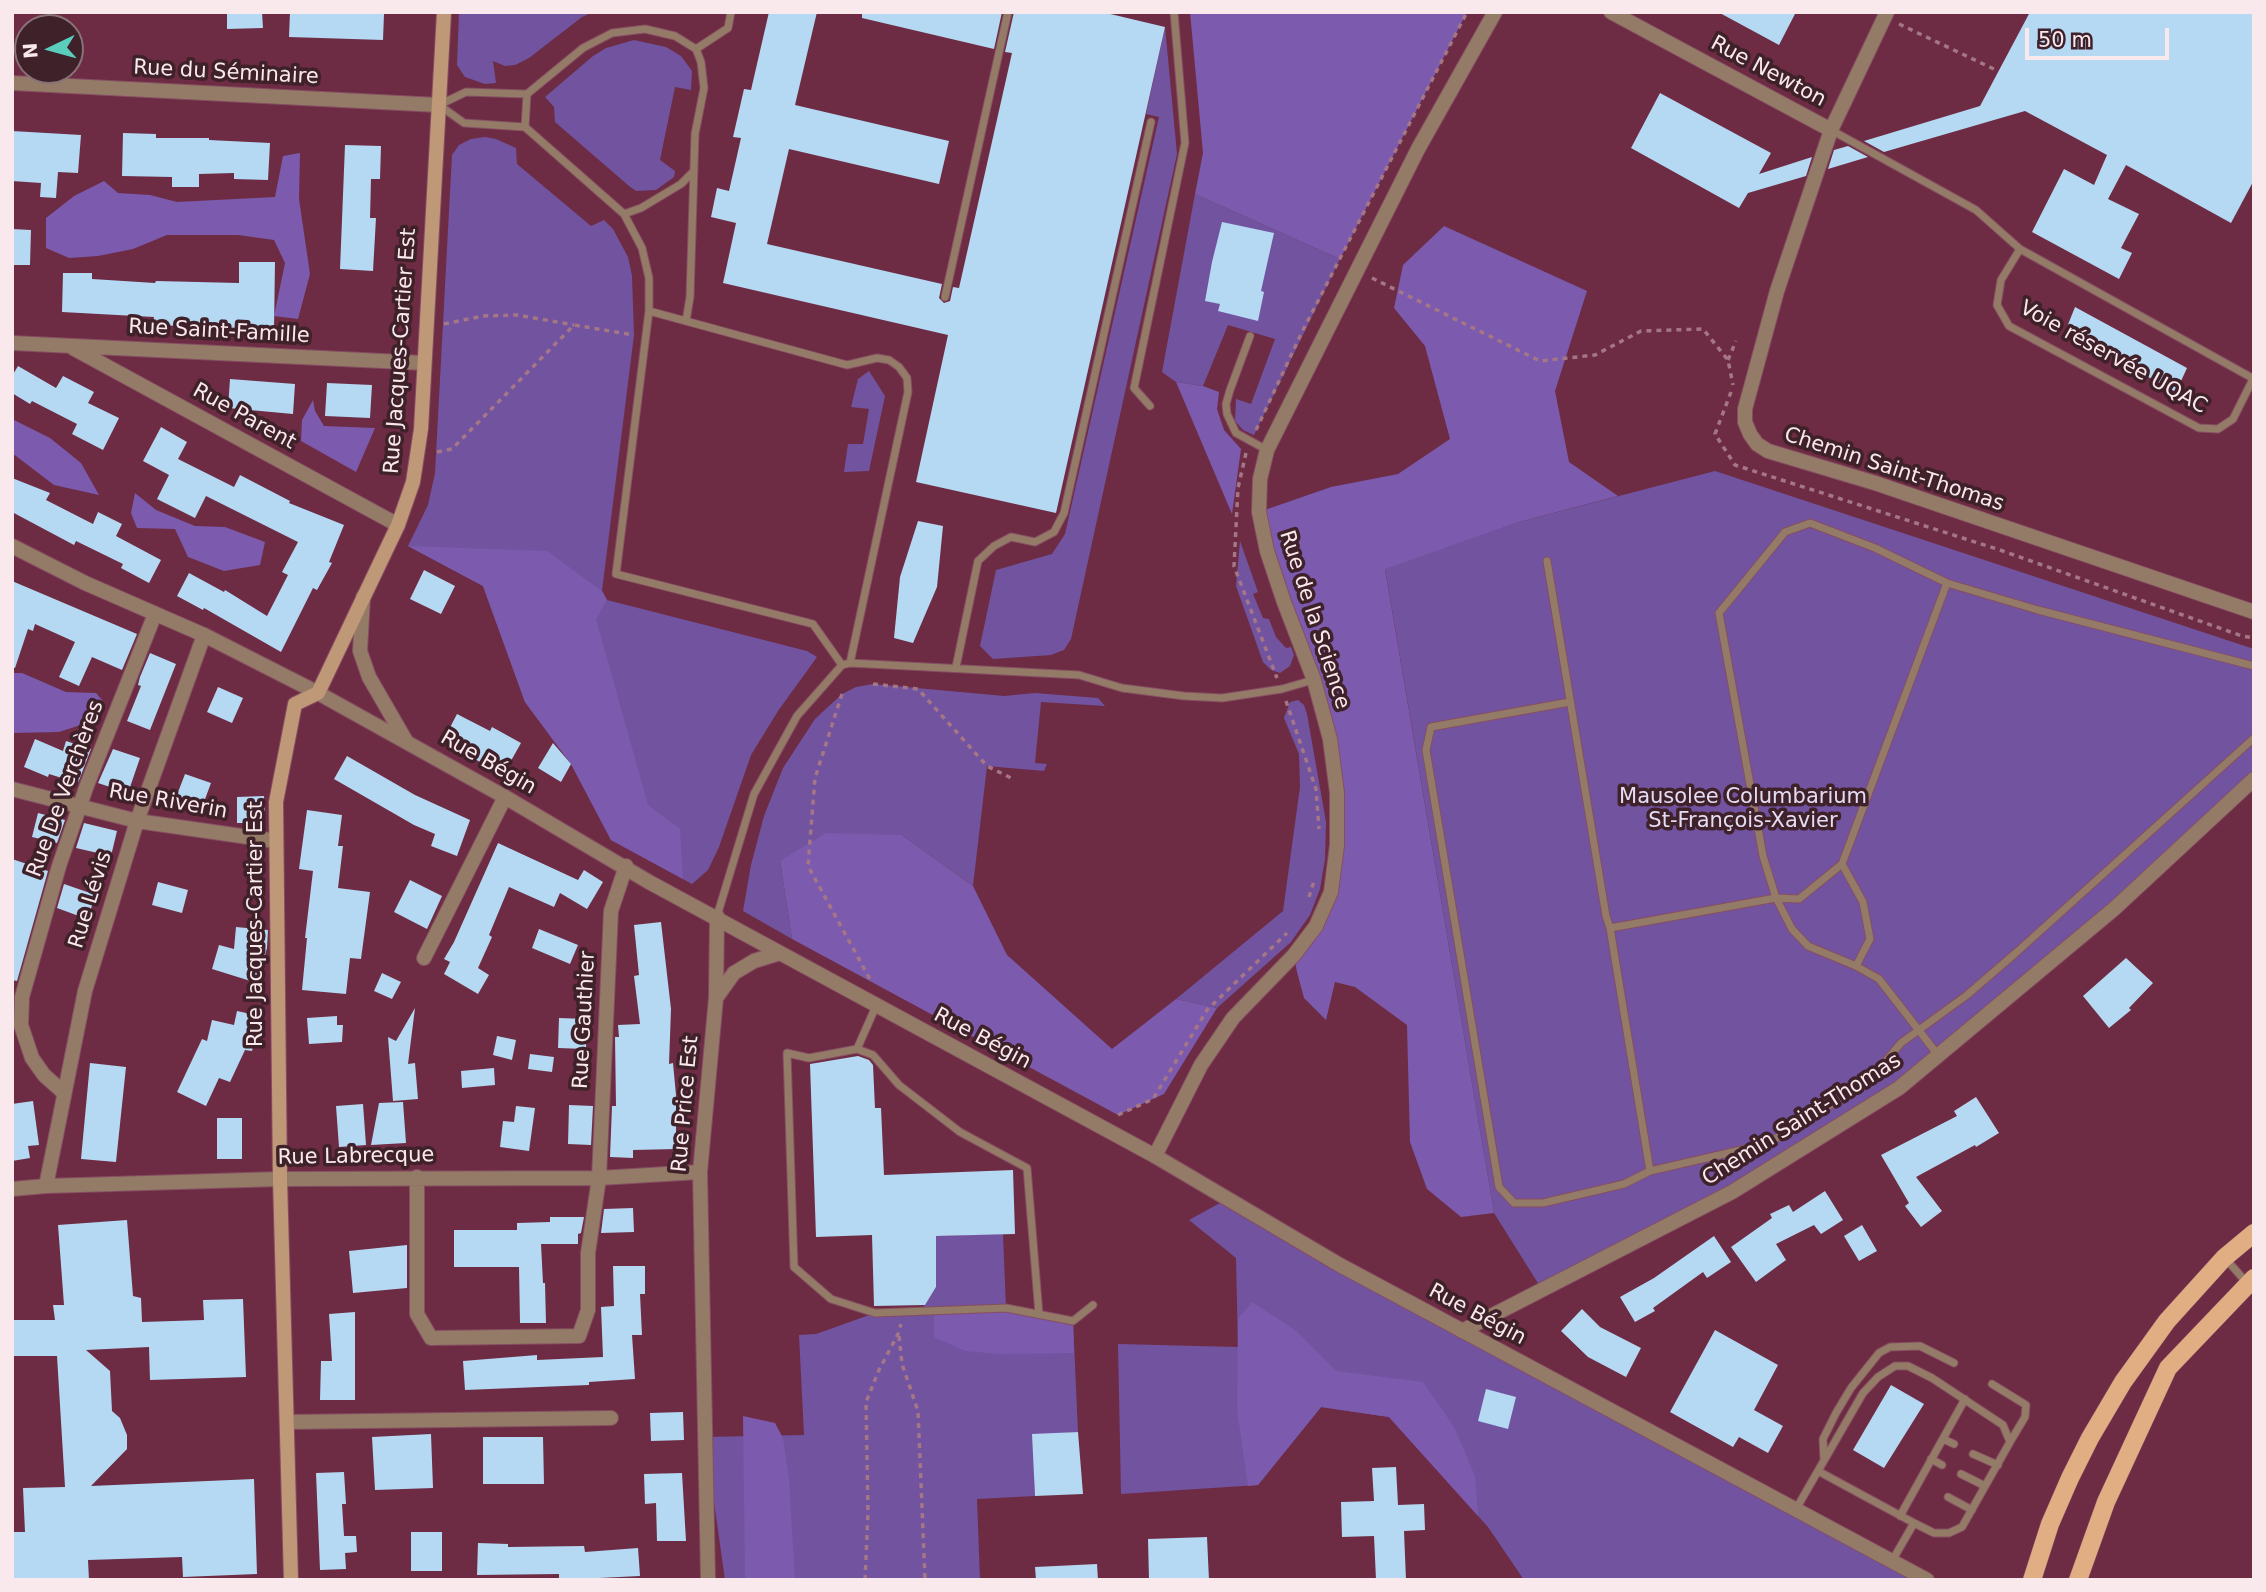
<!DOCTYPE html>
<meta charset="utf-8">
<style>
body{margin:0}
#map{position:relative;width:2266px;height:1592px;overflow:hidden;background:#6d2c43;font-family:"DejaVu Sans",sans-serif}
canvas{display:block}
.frame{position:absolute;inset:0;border:14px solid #f9e9ed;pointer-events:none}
.north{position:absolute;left:14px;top:14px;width:70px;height:70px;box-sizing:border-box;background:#3f212a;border:2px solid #897178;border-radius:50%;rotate:265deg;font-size:19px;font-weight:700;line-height:28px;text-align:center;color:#f9e9ed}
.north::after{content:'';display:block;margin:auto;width:24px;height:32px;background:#5bcebb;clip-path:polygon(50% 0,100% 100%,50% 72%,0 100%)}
.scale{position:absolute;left:2025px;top:28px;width:144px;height:32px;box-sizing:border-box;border:4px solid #f9e9ed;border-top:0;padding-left:9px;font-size:21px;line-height:24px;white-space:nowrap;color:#f9e9ed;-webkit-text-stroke:5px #3f212a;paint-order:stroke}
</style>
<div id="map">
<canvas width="2266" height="1592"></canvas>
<div class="frame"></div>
<div class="north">N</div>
<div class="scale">50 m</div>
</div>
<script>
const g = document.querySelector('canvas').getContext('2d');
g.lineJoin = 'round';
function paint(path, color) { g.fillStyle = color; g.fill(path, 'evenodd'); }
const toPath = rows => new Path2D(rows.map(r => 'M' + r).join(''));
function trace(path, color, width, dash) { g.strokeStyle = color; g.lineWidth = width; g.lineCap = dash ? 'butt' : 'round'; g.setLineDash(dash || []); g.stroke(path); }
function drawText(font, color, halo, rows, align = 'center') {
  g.font = font + ' "DejaVu Sans",sans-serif'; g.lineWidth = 7; g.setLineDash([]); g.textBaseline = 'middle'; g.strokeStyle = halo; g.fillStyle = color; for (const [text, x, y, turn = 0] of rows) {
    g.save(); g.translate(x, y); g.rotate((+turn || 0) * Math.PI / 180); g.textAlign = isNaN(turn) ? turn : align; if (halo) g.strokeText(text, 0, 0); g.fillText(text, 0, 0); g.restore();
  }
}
paint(toPath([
 [459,12,593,12,582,17,529,58,515,65,505,66,493,61,496,83,485,84,465,77,457,65],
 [1165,27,1177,154,1071,639,1064,650,1051,655,993,659,980,646,996,570,1052,554,1065,534,1159,117,1146,114],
 [634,40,666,47,681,56,692,71,691,90,675,87,660,160,675,171,674,177,656,190,636,191,629,186,555,122,554,107,545,97,593,56,606,48],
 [485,137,496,139,516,148,517,164,591,226,604,220,613,229,628,257,632,276,634,335,602,591,607,600,807,651,817,657,778,711,751,755,719,847,708,870,692,884,611,840,571,764,525,702,483,586,408,546,428,505,435,473,452,155,459,145,471,139],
 [1195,194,1340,259,1254,435,1243,430,1235,421,1236,399,1251,404,1275,339,1228,325,1203,386,1176,382,1162,372],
 [869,371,885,396,869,471,844,472,848,444,863,444,869,409,851,407,858,379],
 [1715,471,2254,649,2254,785,1899,1088,1732,1192,1541,1288,1494,1213,1385,568,1519,522],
 [1240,541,1258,592,1253,594,1263,618,1269,619,1276,637,1286,648,1291,647,1294,655,1290,666,1280,673,1271,670,1263,662,1236,586],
 [873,684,1004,696,1035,693,1098,698,1105,706,1041,702,1035,763,1047,764,1044,771,987,766,973,886,902,835,780,861,792,939,743,911,751,865,764,816,783,768,815,719,842,694,856,687],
 [1298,700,1304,705,1307,714,1326,822,1325,859,1320,889,1310,915,1291,942,1217,1008,1176,999,1283,911,1300,787,1299,754,1284,718,1290,702],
 [1229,1198,1927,1580,1524,1580,1488,1527,1389,1417,1321,1407,1258,1485,1121,1494,1118,1344,1238,1347,1236,1258,1189,1220],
 [1003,1234,1006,1308,1073,1321,1078,1432,1033,1435,1035,1496,977,1499,980,1580,725,1580,705,1437,804,1435,799,1335,816,1334,875,1313,921,1311,936,1287,936,1236]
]), '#7253a0');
paint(toPath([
 [1190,12,1467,12,1340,259,1195,194,1203,153],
 [300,153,299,199,310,274,298,319,274,316,285,263,274,240,238,235,167,235,133,249,98,256,69,258,46,248,46,218,74,196,104,181,118,193,150,195,177,202,275,197,283,156],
 [1444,226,1587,291,1555,391,1569,462,1618,496,1519,522,1385,569,1494,1213,1461,1217,1427,1189,1410,1142,1407,1025,1355,987,1335,982,1326,1020,1304,998,1297,972,1294,955,1331,892,1330,739,1259,512,1331,487,1398,474,1450,439,1425,346,1394,308,1403,265],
 [1176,382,1203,386,1219,392,1217,409,1224,430,1241,449,1232,514],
 [313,400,315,411,324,426,375,428,356,472,301,441,302,420],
 [12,419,50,438,81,463,99,495,54,485,12,453],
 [135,493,156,510,195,526,225,527,265,542,260,565,224,571,188,557,175,529,137,528,131,513],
 [408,546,547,551,602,591,607,600,596,619,648,805,680,829,683,879,611,840,571,764,525,702,483,586],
 [12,673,22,673,66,692,96,693,103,701,87,723,59,732,12,733],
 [826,833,902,835,973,886,1007,955,1112,1049,1176,999,1217,1008,1164,1094,1118,1115,792,939,780,861],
 [1252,1302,1295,1330,1336,1371,1423,1382,1454,1427,1475,1476,1478,1516,1389,1417,1321,1407,1258,1485,1248,1486,1237,1410,1238,1319],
 [1006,1308,1073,1321,1074,1353,999,1354,965,1351,934,1337,934,1310],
 [743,1416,775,1423,783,1438,789,1479,795,1580,745,1580]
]), '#7c5aae');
paint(toPath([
 [227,12,262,12,263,28,227,29],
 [290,12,384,14,383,40,289,37],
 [769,12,817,12,795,105,949,141,939,184,789,149,767,244,942,284,939,298,944,303,950,301,953,287,959,288,1012,53,1005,52,1014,12,1102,12,1165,27,1056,513,916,482,948,335,723,283,736,223,711,217,717,188,729,191,741,138,733,137,744,89,751,90],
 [862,12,1002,12,994,49,862,18],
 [1718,12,1796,12,1779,45],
 [2030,12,2254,12,2254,180,2231,223,2126,165,2108,199,2139,214,2121,248,2132,253,2119,279,2032,232,2064,169,2094,185,2107,155,2025,111,1884,152,1864,141,1980,106],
 [1660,93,1771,153,1759,174,1812,157,1806,176,1748,193,1739,208,1631,148],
 [12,131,81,135,78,173,58,172,56,198,40,197,41,183,12,181],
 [123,133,156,134,156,138,209,138,209,140,270,143,268,180,234,179,234,173,199,174,199,187,172,187,172,177,122,176],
 [345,145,381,146,380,179,371,179,370,218,376,218,373,271,340,269],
 [1848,146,1868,157,1828,169,1834,150],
 [1222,222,1274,233,1261,291,1264,292,1258,321,1218,311,1220,304,1205,301,1212,262],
 [12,229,31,230,30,265,12,265],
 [239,262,275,262,274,329,153,325,154,317,62,312,63,273,92,273,92,279,155,283,156,281,239,283],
 [2075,307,2187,368,2176,392,2065,332],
 [18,366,56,388,63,376,94,392,88,403,119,418,103,450,72,434,77,424,32,401,30,404,12,393,12,376],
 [230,379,295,384,293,414,228,408],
 [327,383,372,385,370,418,325,416],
 [161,427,187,442,178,459,234,487,240,475,290,501,289,503,344,525,329,562,332,563,317,590,313,588,281,652,204,608,203,610,177,596,189,573,224,592,225,590,267,616,288,575,282,572,298,542,206,496,195,518,157,499,169,475,143,461],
 [12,478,50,493,46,500,93,524,98,512,122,524,116,536,161,560,149,583,121,568,123,564,76,541,74,545,12,512],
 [918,521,943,526,937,587,913,643,894,638,900,577],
 [424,570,455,586,441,614,410,599],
 [12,581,137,634,122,670,92,657,79,686,59,677,75,642,35,624,33,631,28,629,15,668,12,667],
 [150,653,176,664,150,730,127,721,141,686,138,685,140,677],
 [218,687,243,698,232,723,207,712],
 [457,714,490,731,492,727,521,743,503,775,443,741],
 [35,739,63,751,66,741,91,749,78,783,49,774,48,777,24,767],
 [553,743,571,764,561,782,538,768],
 [113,749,140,758,128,793,98,783],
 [347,756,415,795,470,820,457,856,431,846,435,834,414,825,334,779],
 [185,774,211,783,201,810,175,800],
 [264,796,265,823,237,823,237,797],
 [307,810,342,815,338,846,343,846,338,888,370,892,361,959,350,958,346,994,302,990,307,938,305,938,313,871,299,869],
 [38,813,65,820,57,843,32,837],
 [84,823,117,831,111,856,76,848],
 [498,843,578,880,584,870,603,882,587,909,560,893,554,907,509,887,489,935,492,937,478,968,489,975,478,994,444,974,450,962,444,959,454,942],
 [12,859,48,871,17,981,12,980],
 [410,880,442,896,427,929,394,912],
 [158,882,188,890,182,913,152,905],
 [64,884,96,895,87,919,57,908],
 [661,922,671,1009,669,1064,673,1063,676,1095,676,1149,633,1150,633,1158,610,1157,612,1106,616,1106,615,1037,619,1037,618,1025,640,1024,634,976,639,975,634,925],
 [236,927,268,930,267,948,257,983,212,969,219,945,234,949],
 [539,929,578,945,570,964,532,948],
 [2126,958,2153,983,2129,1008,2131,1010,2109,1028,2083,996],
 [382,973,401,982,392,999,374,991],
 [415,1008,408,1064,415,1063,418,1099,393,1101,388,1037,396,1041],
 [237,1011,260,1016,252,1051,245,1050,230,1082,219,1078,206,1106,177,1092,202,1039,207,1041,212,1020,234,1025],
 [337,1016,337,1025,343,1025,342,1042,309,1044,307,1018],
 [559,1018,587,1019,586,1049,558,1048],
 [497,1036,516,1040,512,1060,493,1055],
 [530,1054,554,1057,552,1072,528,1069],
 [858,1056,869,1060,873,1065,875,1108,881,1108,884,1175,1013,1170,1015,1234,936,1236,936,1287,925,1305,874,1306,872,1235,816,1237,810,1064],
 [90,1063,126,1067,116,1162,81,1159],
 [494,1068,495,1085,462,1088,461,1071],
 [1976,1097,1999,1133,1976,1147,1975,1145,1916,1177,1942,1211,1921,1227,1905,1206,1909,1203,1881,1155,1957,1116,1954,1111],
 [33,1101,39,1145,28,1146,30,1158,12,1161,12,1104],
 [403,1102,406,1143,371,1145,379,1103],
 [363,1104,366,1145,339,1147,336,1106],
 [569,1105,593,1106,591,1145,568,1144],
 [516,1106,535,1108,529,1151,500,1147,503,1121,514,1122],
 [217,1118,242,1118,242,1159,217,1159],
 [1825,1191,1843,1220,1821,1234,1814,1225,1776,1244,1786,1260,1756,1282,1731,1247,1772,1218,1770,1214,1789,1205,1793,1212],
 [633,1208,634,1232,601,1233,604,1209],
 [550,1217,584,1217,581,1233,578,1234,578,1244,541,1244,543,1283,545,1283,546,1323,520,1323,519,1267,454,1267,454,1230,517,1230,517,1223,550,1222],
 [127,1220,133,1296,141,1298,142,1322,204,1320,203,1300,243,1299,246,1377,150,1380,149,1347,86,1350,110,1371,112,1411,120,1418,127,1435,127,1449,91,1486,254,1479,257,1574,183,1577,182,1557,88,1560,89,1580,12,1580,12,1532,25,1532,23,1488,65,1487,57,1356,12,1356,12,1320,55,1320,53,1305,64,1305,58,1225],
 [1862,1225,1877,1251,1859,1261,1844,1236],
 [1714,1236,1731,1262,1707,1278,1703,1272,1653,1308,1655,1311,1635,1322,1620,1297,1654,1278],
 [407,1245,407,1288,353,1293,349,1251],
 [613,1266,645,1266,645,1294,640,1294,642,1335,632,1335,635,1379,589,1382,589,1385,465,1390,463,1361,537,1355,537,1360,603,1357,601,1307,614,1306],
 [1582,1309,1600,1327,1641,1348,1626,1377,1588,1357,1561,1331],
 [355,1312,355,1400,320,1400,321,1361,332,1361,329,1314],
 [1715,1330,1778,1365,1754,1410,1783,1426,1768,1453,1739,1437,1733,1447,1670,1412],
 [1891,1385,1924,1404,1884,1468,1853,1450],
 [1486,1389,1516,1397,1508,1429,1478,1421],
 [683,1412,684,1440,651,1441,650,1413],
 [1078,1432,1083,1494,1035,1496,1032,1434],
 [431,1434,433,1488,375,1490,372,1437],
 [483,1437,543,1437,544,1484,483,1484],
 [1396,1467,1398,1505,1424,1504,1425,1530,1404,1531,1406,1580,1376,1580,1374,1536,1342,1537,1341,1502,1374,1501,1372,1468],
 [344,1472,346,1504,342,1504,344,1536,356,1536,357,1552,345,1553,346,1569,320,1570,316,1473],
 [682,1473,686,1541,657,1541,656,1503,645,1504,644,1474],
 [411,1532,442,1532,442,1571,411,1571],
 [1207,1537,1209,1580,1149,1580,1148,1539],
 [478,1543,508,1544,508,1547,584,1546,585,1552,638,1548,640,1576,559,1580,559,1574,477,1575],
 [1097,1564,1098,1580,1036,1580,1035,1567]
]), '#b5d8f3');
const service = toPath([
 [696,49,728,28,731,12],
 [439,105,464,123,525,127,624,214,642,248,649,278,649,311,616,574,813,624,842,665],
 [439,105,466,92,527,94],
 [525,127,527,94,583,48,612,33,645,29,675,36,696,49,701,62,704,88,695,134,690,297,686,321],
 [1831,130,1976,210,2020,249,2254,379],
 [624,214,641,208,681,184,694,171],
 [2020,249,2001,280,1997,305,2009,326,2199,428,2218,429,2233,419,2253,379],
 [945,297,1008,12],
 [649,311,847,365,877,358,889,360,899,367,907,378,908,392,850,663,842,665,797,716,754,794,717,916],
 [1250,336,1230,390,1226,404,1227,414,1236,433,1267,450],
 [1150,406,1134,388,1185,143,1174,12],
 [1547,561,1606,916,1610,928,1776,898,1792,929,1808,946,1856,966,1879,979,1938,1055],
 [850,663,1079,675,1122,688,1184,696,1222,698,1282,689,1313,680],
 [956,667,978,561,994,546,1011,537,1035,542,1054,532,1064,513,1151,122],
 [1570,702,1431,727,1426,750,1499,1187,1514,1203,1543,1203,1624,1184,1650,1171,1610,928],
 [1842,864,1799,899,1776,898,1763,856,1719,613,1785,532,1810,523,1875,548,1947,583,2038,610,2254,666],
 [1856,966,1870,939,1863,902,1842,864,1947,583],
 [876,1006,857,1049,809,1058,787,1053,794,1267,831,1299,875,1313,1006,1308,1073,1321,1093,1305],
 [857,1049,873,1055,899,1085,960,1132,1027,1168,1039,1314],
 [1650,1171,1767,1144,1869,1081,1901,1043,1967,995,2018,951,2254,738],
 [2225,1258,2254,1291],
 [1992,1384,2026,1405,2025,1417,2010,1442],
 [1943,1439,1954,1444],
 [1973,1454,1998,1465],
 [1824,1459,1823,1439,1836,1413,1851,1388,1879,1353,1890,1347,1920,1346,1954,1363],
 [1931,1459,1942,1465],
 [1818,1471,1914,1523],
 [1961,1474,1985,1486],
 [1948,1497,1972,1510],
 [1796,1509,1863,1393,1878,1377,1895,1366,1908,1366,1932,1378,2003,1425,2010,1442,1962,1527,1949,1533,1934,1533,1914,1523,1892,1561],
 [1900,1516,1965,1399]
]);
const minor = toPath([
 [1611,12,1831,130],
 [1887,12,1831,130,1777,291,1745,409,1745,422,1750,434,1757,444,1768,451,1875,483,2254,612],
 [12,83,438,105],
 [12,343,424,363],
 [73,348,398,525],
 [12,789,137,821,276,841],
 [424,958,505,797],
 [63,1092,44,1075,32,1058,21,1025,22,997,59,866,87,785,155,614],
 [1155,1156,1201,1065,1233,1018,1294,955,1316,926,1331,892,1337,845,1337,793,1330,739,1314,680,1284,602,1267,551,1259,512,1260,479,1267,450,1418,149,1495,12],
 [417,1177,417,1314,431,1338,579,1336,588,1310,588,1253,599,1178,611,911,626,866],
 [46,1186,85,991,137,821,204,635],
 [12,1189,46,1186,280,1179,599,1178,700,1172],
 [1462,1331,1732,1192,1899,1088,2115,908,2254,779],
 [287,1422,611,1418]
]);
const tertiary = toPath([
 [12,546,85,583,204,635,318,693,505,797,649,882,1155,1156,1338,1264,1927,1580],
 [363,597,360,651,369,677,406,741],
 [716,998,734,973,754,961,780,953],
 [708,1580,700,1172,716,998,717,916]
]);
const secondary = toPath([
 [291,1580,280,1179,276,802,295,704,318,693,398,525,413,482,421,429,444,12]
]);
const primary = toPath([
 [2032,1580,2050,1524,2070,1478,2090,1438,2123,1382,2167,1321,2224,1258,2254,1233],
 [2078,1580,2106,1502,2168,1368,2254,1278]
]);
trace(service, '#864e62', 9);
trace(minor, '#864e62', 16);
trace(tertiary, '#864e62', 16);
trace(secondary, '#864e62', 16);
trace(primary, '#864e62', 19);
trace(toPath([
 [1899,24,1998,71],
 [1372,278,1540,361,1595,355,1641,331,1703,329,1728,360,1733,385],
 [444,324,483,316,517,315,574,325],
 [1728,360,1736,341],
 [1731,392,1715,434,1735,465,2000,550,2242,636,2254,638],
 [1256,430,1302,332,1467,12],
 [437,452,452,449,574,325,634,335],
 [1246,453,1238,488,1234,566,1277,678],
 [873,684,918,689,987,766,1013,779],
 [842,694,815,778,808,866,872,983],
 [1286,701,1316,789,1319,829],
 [1309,897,1314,881],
 [1118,1115,1153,1099,1207,1010,1287,933],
 [899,1336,902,1364,918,1411,925,1580],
 [865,1580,868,1513,866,1402,879,1370,898,1334,901,1324]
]), '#a47686', 3.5, [5, 5]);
trace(service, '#947b67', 7);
trace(minor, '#947b67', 14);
trace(tertiary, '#947b67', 14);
trace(secondary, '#bf9878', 14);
trace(primary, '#e1ae84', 18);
drawText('21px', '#f9e9ed', '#3f212a', [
 ["Rue Newton",1768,72,28],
 ["Rue du Séminaire",226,73,3],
 ["Rue Saint-Famille",219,332,3],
 ["Rue Jacques-Cartier Est",401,351,-86],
 ["Voie réservée UQAC",2113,358,29],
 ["Rue Parent",244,417,29],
 ["Chemin Saint-Thomas",1894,470,18],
 ["Rue de la Science",1314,620,72],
 ["Rue Bégin",488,763,30],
 ["Rue De Verchères",66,789,-70],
 ["Rue Riverin",168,802,10],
 ["Rue Lévis",91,900,-73],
 ["Rue Jacques-Cartier Est",257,924,-90],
 ["Rue Gauthier",585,1020,-87],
 ["Rue Bégin",982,1039,28],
 ["Rue Price Est",686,1104,-85],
 ["Chemin Saint-Thomas",1802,1120,-32],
 ["Rue Labrecque",356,1157,-1],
 ["Rue Bégin",1477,1315,28]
]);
drawText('21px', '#e4dcf3', '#3f212a', [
 ["Mausolee Columbarium",1743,798],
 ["St-François-Xavier",1743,822]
]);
</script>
